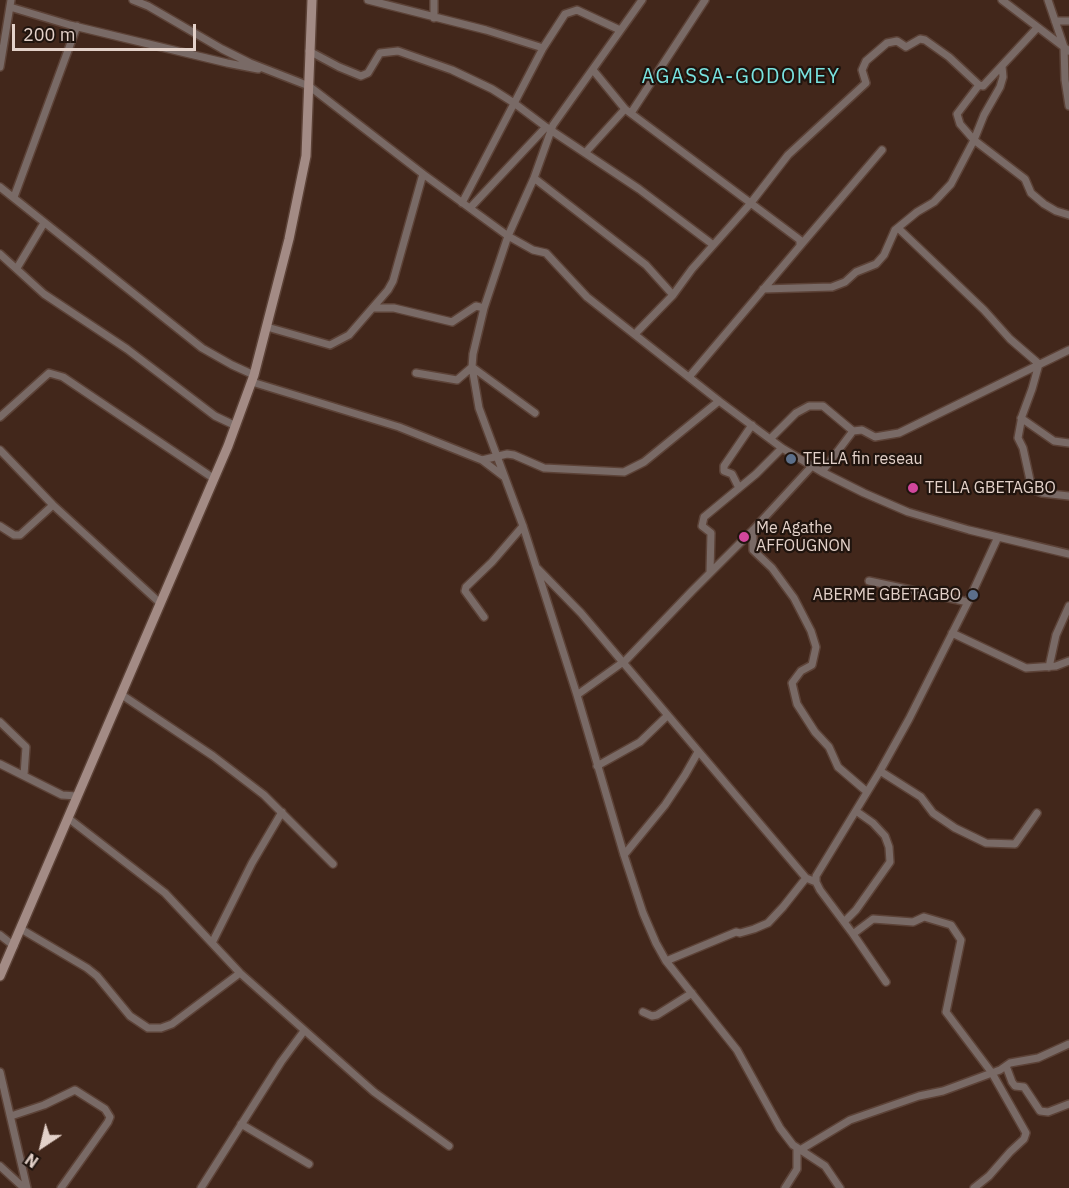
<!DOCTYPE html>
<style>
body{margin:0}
#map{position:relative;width:1069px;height:1188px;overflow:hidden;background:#42271b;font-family:"IBM Plex Sans",sans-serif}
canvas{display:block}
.north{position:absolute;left:12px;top:1116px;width:60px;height:60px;-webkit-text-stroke:4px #20140e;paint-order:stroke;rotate:215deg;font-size:16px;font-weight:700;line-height:24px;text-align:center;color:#e3d1c9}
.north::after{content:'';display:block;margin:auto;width:21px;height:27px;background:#e3d1c9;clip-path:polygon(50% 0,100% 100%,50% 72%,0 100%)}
.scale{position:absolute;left:12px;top:24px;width:184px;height:27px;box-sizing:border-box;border:3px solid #e3d1c9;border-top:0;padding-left:8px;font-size:18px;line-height:21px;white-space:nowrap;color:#e3d1c9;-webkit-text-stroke:4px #20140e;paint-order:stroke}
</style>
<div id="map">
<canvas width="1069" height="1188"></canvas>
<div class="north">N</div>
<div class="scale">200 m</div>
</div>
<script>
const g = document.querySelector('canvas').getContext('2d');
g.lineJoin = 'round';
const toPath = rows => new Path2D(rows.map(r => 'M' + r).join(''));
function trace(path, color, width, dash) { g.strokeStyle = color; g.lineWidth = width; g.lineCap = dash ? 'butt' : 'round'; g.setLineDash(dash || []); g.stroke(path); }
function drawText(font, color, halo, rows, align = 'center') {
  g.font = font + ' "IBM Plex Sans",sans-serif'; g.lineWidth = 4.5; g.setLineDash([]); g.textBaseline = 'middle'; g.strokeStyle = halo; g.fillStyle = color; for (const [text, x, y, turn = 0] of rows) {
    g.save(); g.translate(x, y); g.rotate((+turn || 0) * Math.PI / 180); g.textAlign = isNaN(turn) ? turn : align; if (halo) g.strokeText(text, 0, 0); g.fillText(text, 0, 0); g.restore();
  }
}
const minor = toPath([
 [133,0,148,6,222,49,250,63,309,86,423,174,508,236,533,250,546,253,587,297,719,401,782,448,822,472,864,493,908,512,969,530,1069,554],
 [368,0,486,30,543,48],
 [434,0,434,18],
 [642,0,553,125,534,178,508,236,484,308,473,354,472,367,479,408,523,526,577,695,624,855,643,913,656,943,666,961,737,1050,780,1128,793,1145,825,1166,840,1188],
 [1002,0,1069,51],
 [1048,0,1064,47,1065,80,1069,106],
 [10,7,70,25,227,63,258,69],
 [1055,21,1069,21],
 [309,51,339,67,361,76,368,73,380,53,398,51,452,70,492,89,514,103,546,127,639,189,712,244],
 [0,67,11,0],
 [593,70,625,109,800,240,800,246,689,377],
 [979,85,957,114,960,124,974,140,1025,179,1031,193,1044,204,1056,211,1069,215],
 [631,113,705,0],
 [585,153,625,109],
 [534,178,646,265,673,295],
 [0,187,202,348,232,365,254,375],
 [14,197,77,26],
 [462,203,543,48,565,14,577,10,620,30],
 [470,208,546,127],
 [898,228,984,310,1010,339,1039,364,1032,389,1022,416,1018,438,1023,448,1032,489,1042,493,1069,496],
 [800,246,882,150],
 [0,254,44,294,127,349,215,416,234,425],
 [17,268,44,223],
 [763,289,832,287,845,282,856,272,876,264,884,255,895,230,917,212,934,202,951,184,974,140,984,115,1000,87,1003,77,1002,66],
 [373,308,394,308,452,322,476,306,484,308],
 [267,327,330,345,349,335,388,290,393,281,423,174],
 [635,334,673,295,692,269,750,204,788,155,866,83,862,70,866,61,887,43,897,41,906,47,920,39,925,40,949,57,979,85,983,86,1037,28],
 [416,373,457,380,472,367,535,413],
 [252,382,399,427,482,460,503,476],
 [0,417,49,373,63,377,213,478],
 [1021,418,1054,441,1069,443],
 [770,439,796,413,809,406,823,406,853,431],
 [0,450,53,505,160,603],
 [482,460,507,454,514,455,544,468,624,472,644,462,719,401],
 [822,472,853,431,862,430,875,437,899,433,1069,350],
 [739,488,732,474,724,471,724,466,752,425],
 [0,526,14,535,20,535,53,505],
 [753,530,753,550,772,568,794,598,811,631,816,647,812,665,801,671,792,683,797,704,815,732,829,747,838,767,866,791],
 [537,568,581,613,806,878,816,882],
 [710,572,711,533,702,526,704,517,756,474,782,448],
 [869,581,968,602],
 [484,617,465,591,466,587,492,562,523,526],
 [952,633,1026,668,1056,666,1069,661],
 [1049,667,1056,635,1069,606],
 [122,695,213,756,264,795,333,864],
 [577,695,626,660,692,591,753,530,812,466],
 [0,722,26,747,24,775],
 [0,764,62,795,77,796],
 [597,766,640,742,667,716],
 [880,771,921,797,933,813,955,828,986,843,1015,844,1037,813],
 [68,818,165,893,240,973,374,1092,449,1146],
 [624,855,665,805,685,775,698,752],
 [844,922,856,910,890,862,889,847,885,836,873,823,856,811],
 [21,929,87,968,97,976,130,1016,148,1028,161,1028,172,1024,240,973],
 [853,934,873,919,913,922,924,917,951,925,961,940,946,1012,992,1073,1026,1133,1024,1139,1010,1152,989,1176,974,1188],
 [0,935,14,946],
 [212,943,252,863,282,812],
 [666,961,736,932,740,933,754,929,768,923,783,907,806,878],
 [886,982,853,934,820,890,816,882,816,876,880,771,909,719,968,602,998,537],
 [643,1012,652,1016,657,1015,692,993],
 [1006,1066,1012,1082,1015,1086,1024,1087,1040,1111,1048,1112,1069,1104],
 [0,1072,27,1188],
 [11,1116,44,1105,75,1090,105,1109,110,1117,108,1122,61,1188],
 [241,1124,309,1164],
 [800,1150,850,1120,919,1096,943,1091,1000,1070,1010,1063,1038,1058,1069,1044],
 [0,1166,24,1188],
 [201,1188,281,1062,304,1031],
 [785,1188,797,1169,797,1148]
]);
const secondary = toPath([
 [0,976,228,446,254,375,289,239,306,156,312,0]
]);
trace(minor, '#5c4237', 10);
trace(secondary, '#5c4237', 12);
trace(minor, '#796a66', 7);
trace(secondary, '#a38b85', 9);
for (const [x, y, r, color] of [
 [791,459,6,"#5c6f8a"],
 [913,488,6,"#d1479c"],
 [744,537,6,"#d1479c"],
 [973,595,6,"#5c6f8a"]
]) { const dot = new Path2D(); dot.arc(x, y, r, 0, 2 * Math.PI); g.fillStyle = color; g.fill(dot); trace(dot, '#20140e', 2); }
drawText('16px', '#e3d1c9', '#20140e', [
 ["TELLA fin reseau",803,459],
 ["TELLA GBETAGBO",925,488],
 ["Me Agathe",756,528],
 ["AFFOUGNON",756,546],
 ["ABERME GBETAGBO",961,595,"right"]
], 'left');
g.letterSpacing = '1.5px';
drawText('20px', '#79e4e1', '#20140e', [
 ["AGASSA-GODOMEY",741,77]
]);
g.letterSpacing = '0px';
</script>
